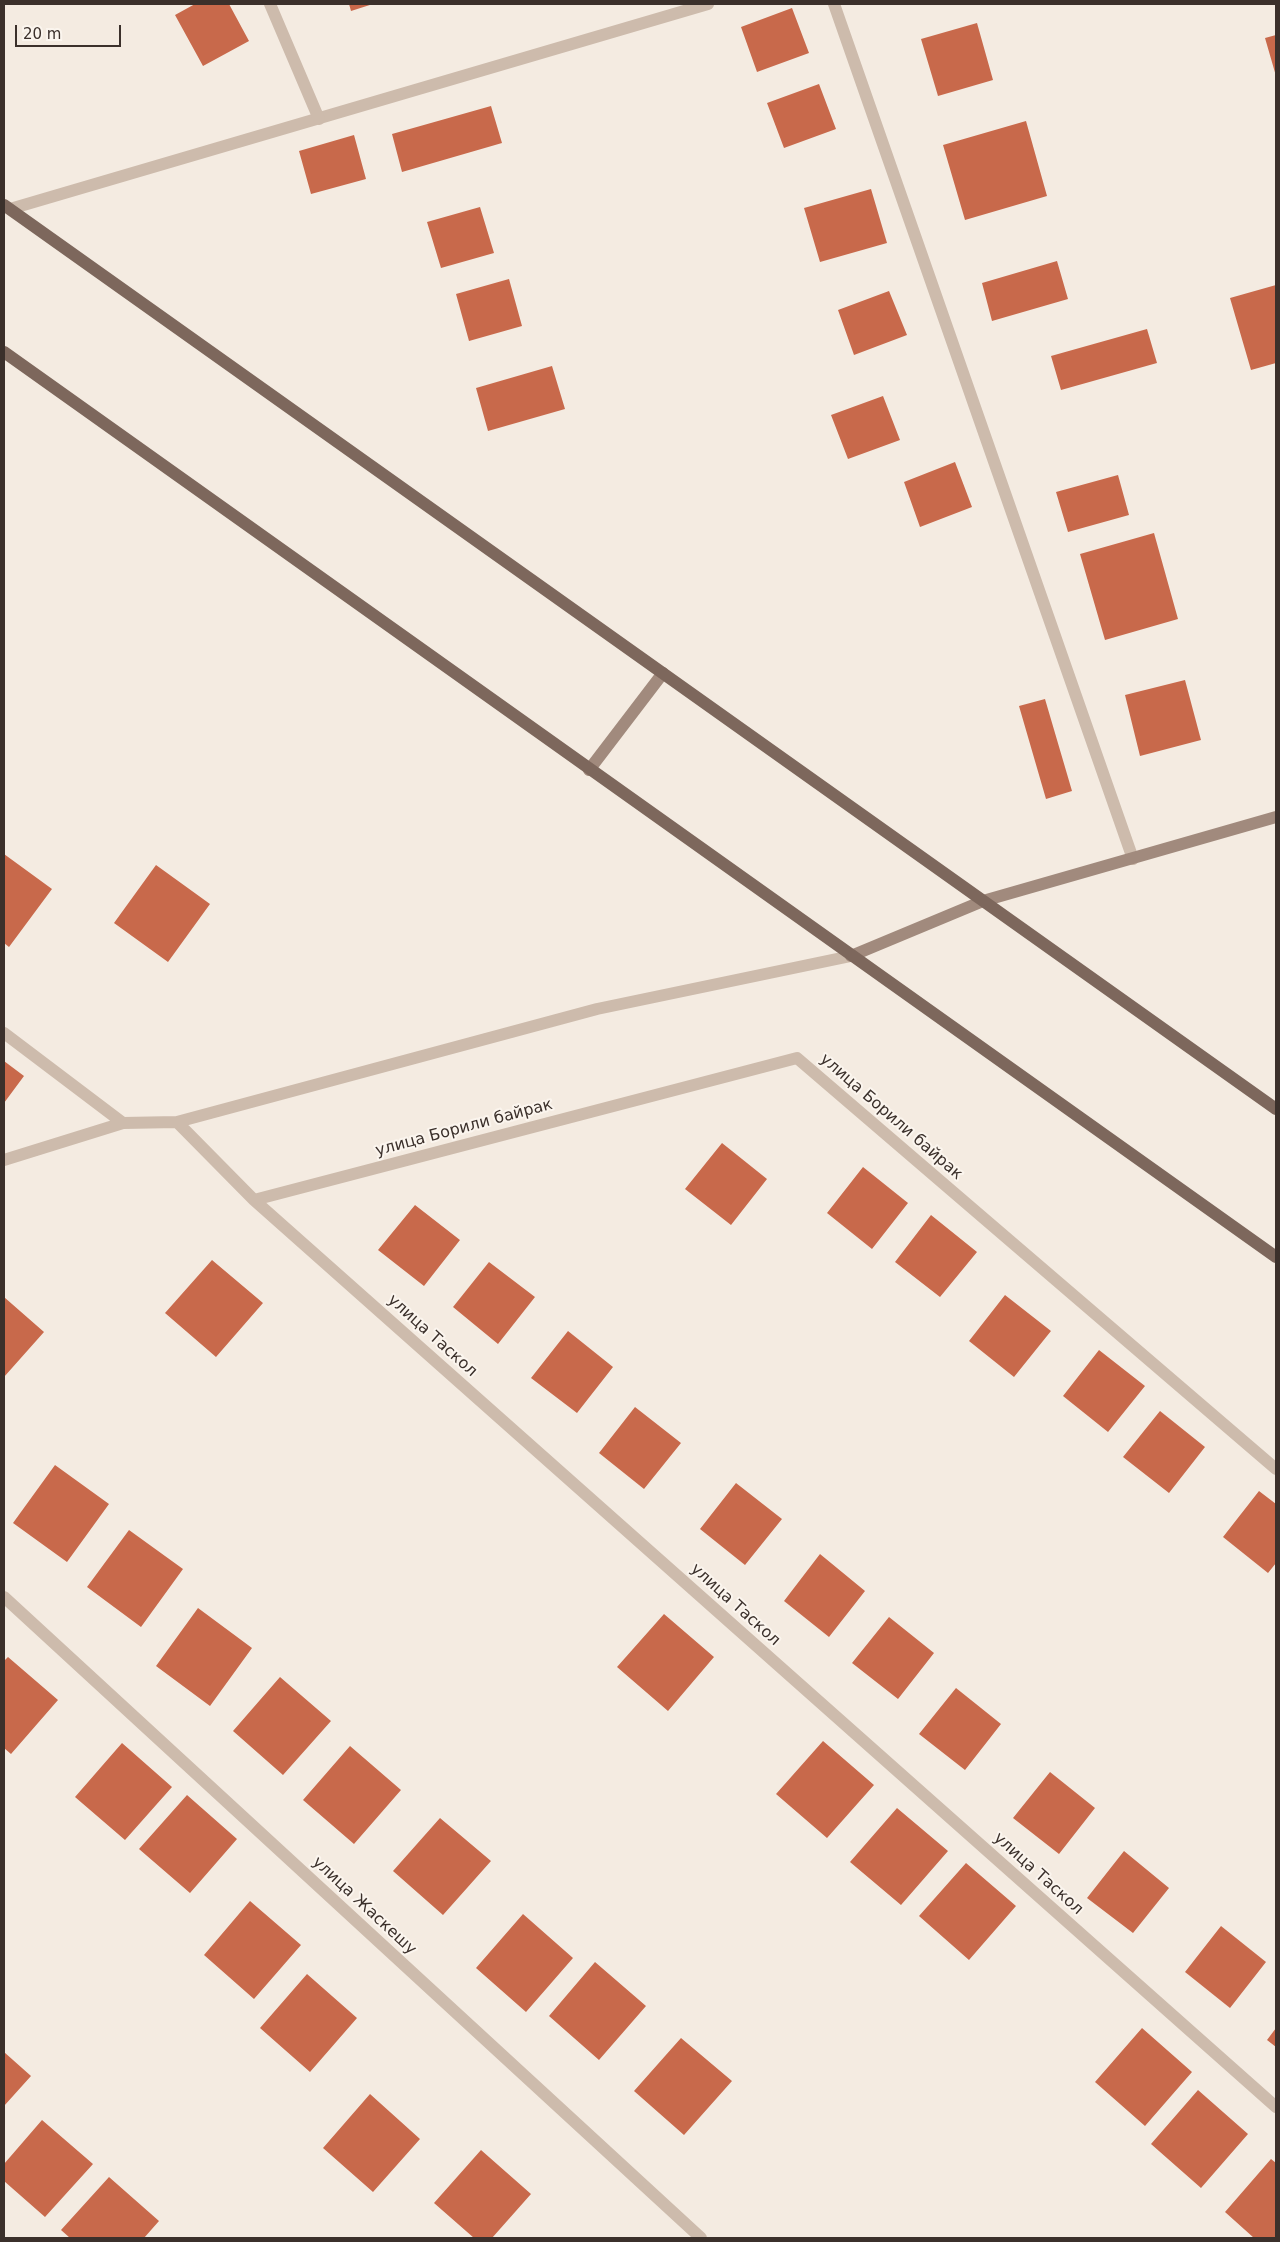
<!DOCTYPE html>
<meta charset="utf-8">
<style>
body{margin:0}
#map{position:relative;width:1280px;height:2242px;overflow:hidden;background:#f4ebe1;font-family:"DejaVu Sans",sans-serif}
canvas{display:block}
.frame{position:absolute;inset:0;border:5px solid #3b302b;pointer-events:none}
.scale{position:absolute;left:15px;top:25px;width:106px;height:22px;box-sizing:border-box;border:2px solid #3b302b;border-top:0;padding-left:6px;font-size:15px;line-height:18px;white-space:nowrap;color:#3b302b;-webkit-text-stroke:4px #fbf5ee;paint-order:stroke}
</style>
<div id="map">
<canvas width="1280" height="2242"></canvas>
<div class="frame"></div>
<div class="scale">20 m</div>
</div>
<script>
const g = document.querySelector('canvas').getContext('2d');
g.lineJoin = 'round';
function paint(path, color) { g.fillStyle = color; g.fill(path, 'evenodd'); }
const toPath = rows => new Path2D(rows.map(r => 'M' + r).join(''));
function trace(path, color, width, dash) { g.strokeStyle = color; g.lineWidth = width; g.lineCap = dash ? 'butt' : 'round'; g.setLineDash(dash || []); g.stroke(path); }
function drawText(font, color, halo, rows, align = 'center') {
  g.font = font + ' "DejaVu Sans",sans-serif'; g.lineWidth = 4; g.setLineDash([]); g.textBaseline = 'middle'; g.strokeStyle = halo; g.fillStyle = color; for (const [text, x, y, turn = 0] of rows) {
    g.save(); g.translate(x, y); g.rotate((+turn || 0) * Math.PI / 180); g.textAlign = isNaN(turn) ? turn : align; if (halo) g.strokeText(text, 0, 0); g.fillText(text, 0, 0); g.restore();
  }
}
paint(toPath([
 [195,4,229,4,249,41,203,66,175,15],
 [349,4,373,4,351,11],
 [792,8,809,53,757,72,741,27],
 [977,23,993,80,938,96,921,39],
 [1276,35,1276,76,1265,38],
 [819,84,836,129,784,148,767,103],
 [491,106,502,143,402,172,392,134],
 [1026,121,1047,196,965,220,943,145],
 [354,135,366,179,311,194,299,151],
 [871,189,887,243,820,262,804,208],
 [480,207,494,253,441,268,427,222],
 [1057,261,1068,299,992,321,982,283],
 [509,279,522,326,469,341,456,294],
 [1276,285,1276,363,1251,370,1230,298],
 [889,291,907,335,854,355,838,310],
 [1147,329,1157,363,1061,390,1051,356],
 [552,366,565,409,488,431,476,388],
 [883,396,900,440,848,459,831,415],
 [955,462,972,507,920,527,904,482],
 [1118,475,1129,515,1068,532,1056,492],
 [1154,533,1178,619,1105,640,1080,554],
 [1185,680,1201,740,1140,756,1125,695],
 [1045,699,1072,791,1046,799,1019,706],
 [4,854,52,889,9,947,4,943],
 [156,865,210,904,168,962,114,923],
 [4,1061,24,1076,4,1103],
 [722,1143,767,1179,731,1225,685,1189],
 [863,1167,908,1203,872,1249,827,1213],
 [415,1205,460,1240,424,1286,378,1250],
 [931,1215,977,1252,940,1297,895,1262],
 [212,1260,263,1303,216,1357,165,1313],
 [489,1262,535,1297,498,1344,453,1307],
 [1005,1295,1051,1331,1014,1377,969,1341],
 [4,1297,44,1332,4,1377],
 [568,1331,613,1367,577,1413,531,1378],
 [1099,1350,1145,1386,1108,1432,1063,1396],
 [635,1407,681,1443,644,1489,599,1453],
 [1160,1411,1205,1447,1169,1493,1123,1457],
 [55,1465,109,1504,67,1562,13,1523],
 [736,1483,782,1519,745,1565,700,1529],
 [1259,1491,1276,1504,1276,1563,1268,1573,1223,1537],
 [129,1530,183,1569,141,1627,87,1587],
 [820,1554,865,1591,829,1637,784,1601],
 [198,1608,252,1648,210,1706,156,1666],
 [664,1614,714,1657,668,1711,617,1667],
 [889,1617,934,1653,898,1699,852,1663],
 [8,1657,58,1700,11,1754,4,1748,4,1661],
 [280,1677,331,1721,283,1775,233,1731],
 [956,1688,1001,1724,965,1770,919,1734],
 [823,1741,874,1785,827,1838,776,1794],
 [122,1743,172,1787,125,1840,75,1797],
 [350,1746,401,1790,354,1844,303,1800],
 [1050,1772,1095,1808,1059,1854,1013,1818],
 [187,1795,237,1839,190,1893,139,1849],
 [897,1808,948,1851,901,1905,850,1862],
 [440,1818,491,1861,443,1915,393,1871],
 [1124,1851,1169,1888,1133,1933,1087,1898],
 [966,1863,1016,1906,969,1960,919,1916],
 [250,1901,301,1945,254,1999,204,1955],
 [523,1914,573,1958,526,2012,476,1968],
 [1221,1926,1266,1962,1230,2008,1185,1972],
 [595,1962,646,2006,599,2060,549,2016],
 [307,1974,357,2018,310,2072,260,2028],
 [1142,2028,1192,2072,1145,2126,1095,2082],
 [1276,2028,1276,2047,1267,2040],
 [681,2038,732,2081,684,2135,634,2091],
 [4,2052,31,2076,4,2106],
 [1198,2090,1248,2134,1201,2188,1151,2144],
 [370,2094,420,2139,373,2192,323,2148],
 [42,2120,93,2164,45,2217,4,2181,4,2164],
 [481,2150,531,2194,492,2238,474,2238,434,2203],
 [1271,2159,1276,2163,1276,2238,1254,2238,1225,2212],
 [109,2177,159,2221,144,2238,70,2238,61,2230]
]), '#c8694b');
trace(toPath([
 [834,4,1133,859],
 [10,209,708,4]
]), '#cdbbac', 12);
trace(toPath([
 [270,4,319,119],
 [4,1033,123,1123],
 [177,1122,254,1200,1276,2107],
 [4,1160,123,1123,177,1122,597,1009,851,956],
 [254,1200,797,1058,1276,1469],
 [4,1597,701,2238]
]), '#cdbbac', 12);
trace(toPath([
 [589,770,663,673],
 [851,956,983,901,1276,817]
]), '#a18a7d', 12);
trace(toPath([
 [4,205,1276,1109],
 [4,352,1276,1257]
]), '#7d675c', 12);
drawText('16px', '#3b302b', '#fbf5ee', [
 ["улица Борили байрак",891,1117,41],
 ["улица Борили байрак",464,1128,-15],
 ["улица Таскол",432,1336,42],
 ["улица Таскол",735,1605,42],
 ["улица Таскол",1038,1874,42],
 ["улица Жаскешу",364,1906,43]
]);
</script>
